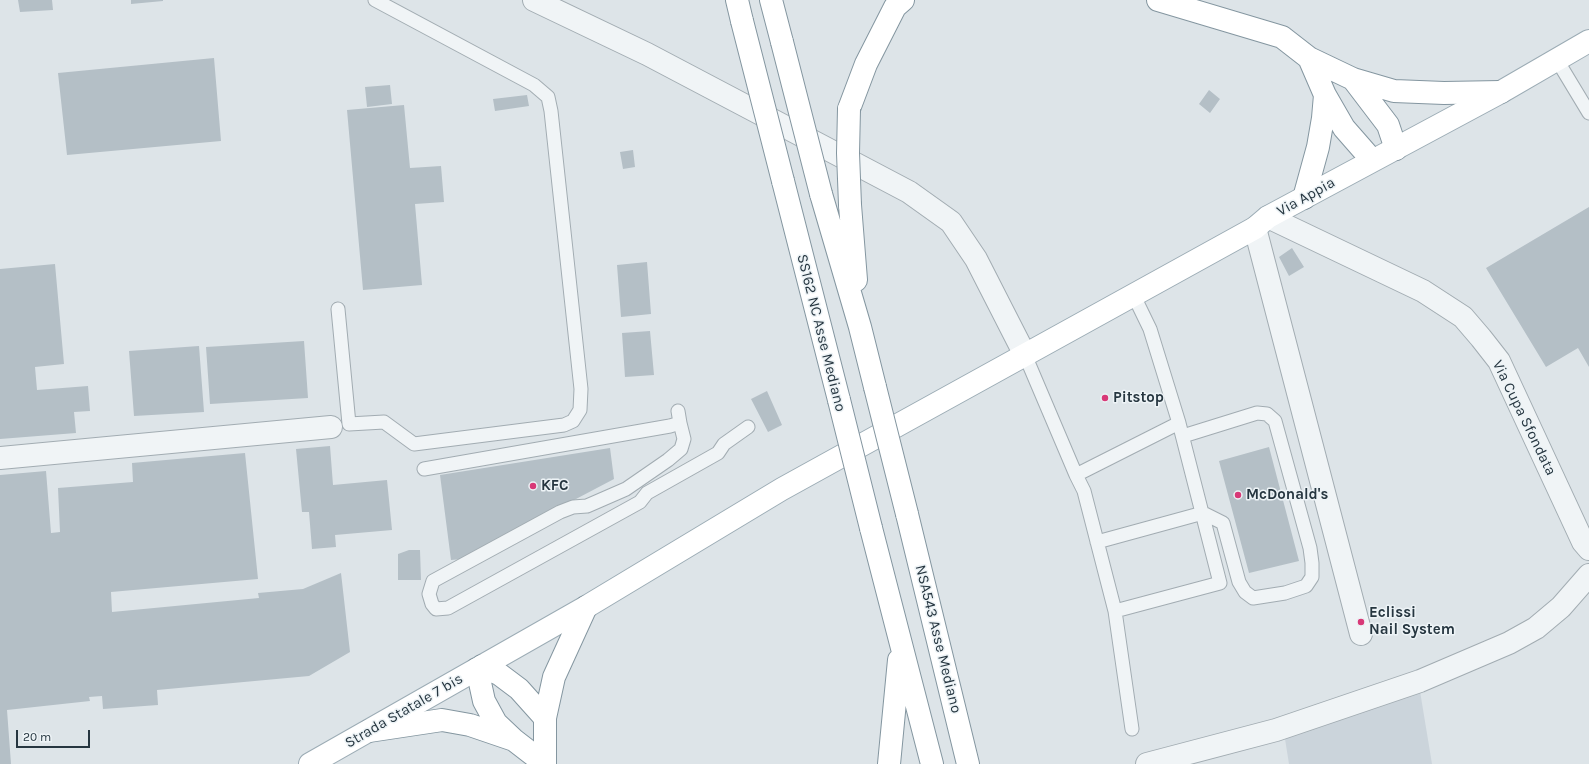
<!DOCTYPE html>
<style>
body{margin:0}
#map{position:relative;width:1589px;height:764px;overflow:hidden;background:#dde4e8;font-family:Karla,sans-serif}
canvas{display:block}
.scale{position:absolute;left:16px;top:730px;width:74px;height:18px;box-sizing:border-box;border:2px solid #263640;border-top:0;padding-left:5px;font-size:12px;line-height:14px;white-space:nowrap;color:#263640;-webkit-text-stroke:3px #edf3f6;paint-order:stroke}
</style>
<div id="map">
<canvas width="1589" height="764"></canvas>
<div class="scale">20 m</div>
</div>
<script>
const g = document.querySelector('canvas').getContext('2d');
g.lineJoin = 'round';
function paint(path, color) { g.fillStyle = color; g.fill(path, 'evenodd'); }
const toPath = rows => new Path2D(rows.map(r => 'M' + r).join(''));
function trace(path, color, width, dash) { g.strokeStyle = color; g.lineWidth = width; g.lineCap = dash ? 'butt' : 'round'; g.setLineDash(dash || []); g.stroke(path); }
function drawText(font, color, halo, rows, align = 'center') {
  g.font = font + ' Karla,sans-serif'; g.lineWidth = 3; g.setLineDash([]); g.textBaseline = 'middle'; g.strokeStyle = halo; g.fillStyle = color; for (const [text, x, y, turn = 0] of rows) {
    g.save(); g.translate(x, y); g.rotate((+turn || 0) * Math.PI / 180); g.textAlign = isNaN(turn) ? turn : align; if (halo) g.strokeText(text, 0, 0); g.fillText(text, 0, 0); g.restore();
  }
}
paint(toPath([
 [1417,673,1432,764,1289,764,1282,720]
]), '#cbd4db');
paint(toPath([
 [18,0,52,0,53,10,20,12],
 [131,0,163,0,163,1,131,4],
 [214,58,221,141,67,155,58,73],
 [390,85,392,104,367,107,365,87],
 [1209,90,1220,99,1210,113,1199,104],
 [527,95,529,106,495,111,493,99],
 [404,105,410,168,441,166,444,202,415,204,422,285,363,290,347,110],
 [633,150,635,167,623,169,620,152],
 [1589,207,1589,367,1578,348,1546,367,1486,268],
 [1292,248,1304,267,1289,276,1279,257],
 [647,262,651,314,621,317,617,265],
 [55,264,64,364,35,367,37,390,88,386,90,411,74,412,76,433,0,439,0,269],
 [650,331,654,375,625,377,622,333],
 [304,341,308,398,210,404,206,347],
 [199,346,204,412,134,416,129,351],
 [767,391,782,425,768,432,751,399],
 [330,446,333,485,387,480,392,530,335,535,336,547,312,549,309,512,302,512,296,449],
 [1269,447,1299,561,1249,573,1219,461],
 [610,448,614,479,462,559,451,560,440,475],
 [245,453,258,579,111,592,112,612,259,598,258,593,303,589,341,573,350,652,309,676,157,690,158,705,103,709,102,696,89,697,90,701,7,710,11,764,0,764,0,475,46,471,51,533,60,532,58,488,133,482,132,463],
 [409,550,420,550,421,580,398,580,398,554]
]), '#b4bfc6');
const service = toPath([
 [1557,60,1589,113],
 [338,309,349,424,384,422,414,444,564,425,573,421,580,410,581,389,551,111,548,97,534,85,375,0],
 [1025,355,1076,475,1179,423,1150,329,1133,294],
 [680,423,684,439,681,449,668,460,626,489,587,506,573,507,560,512,433,581,429,594,432,604,436,609,448,608,640,502,647,493,718,453,724,444,748,427],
 [424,469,670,426,680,423,678,411],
 [1076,475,1084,491,1115,611],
 [1097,542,1203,513,1223,523,1239,582,1245,592,1253,598,1285,593,1306,586,1312,577,1312,563,1310,548,1275,421,1267,414,1257,413,1183,436],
 [1132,729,1115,611,1220,583,1179,423]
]);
const minor = toPath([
 [1268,217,1423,291,1463,317,1481,338,1499,361,1583,542,1589,549],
 [1255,228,1361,634],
 [0,458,331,427],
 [1147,764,1276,730,1420,681,1509,643,1536,628,1561,607,1589,575]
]);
const tertiary = toPath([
 [534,0,647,54,909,192,951,222,976,259,1025,355]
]);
const primary = toPath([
 [310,764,586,607,782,489,1255,228,1268,217,1501,92,1589,41]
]);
const trunk = toPath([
 [737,0,742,21],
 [771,0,782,42],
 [1158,0,1282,37,1309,58,1353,79,1394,91,1444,93,1501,92],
 [1309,58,1325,95,1344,128,1372,160],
 [1353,79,1388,125,1396,149],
 [849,109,866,64,895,7,903,0],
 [783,181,839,400],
 [821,194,860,327,875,387],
 [1304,198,1318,147,1323,118,1325,95],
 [850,205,856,280],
 [907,514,968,764],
 [871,528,932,764],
 [482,666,499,674,519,689,545,718],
 [477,669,484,701,496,723,514,740,545,764],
 [369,731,442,720,470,725,514,740],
 [545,763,545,718,554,677,586,607],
 [889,764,899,660]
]);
trace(service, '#a2acb2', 15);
trace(minor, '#a2acb2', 24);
trace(tertiary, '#a2acb2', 24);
trace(primary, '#9cacb5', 24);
trace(trunk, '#8496a0', 24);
trace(service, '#f0f4f6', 13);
trace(minor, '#f0f4f6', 22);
trace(tertiary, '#f0f4f6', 22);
trace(primary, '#fff', 22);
trace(trunk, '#fff', 22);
const trunkBridge = toPath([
 [742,21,783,181],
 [782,42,821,194],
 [849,109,848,153,850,205],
 [875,387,907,514],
 [839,400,871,528]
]);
trace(trunkBridge, '#8496a0', 24, []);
trace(trunkBridge, '#fff', 22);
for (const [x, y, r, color] of [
 [1105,398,4,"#d83877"],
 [533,486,4,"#d83877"],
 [1238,495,4,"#d83877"],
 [1361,622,4,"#d83877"]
]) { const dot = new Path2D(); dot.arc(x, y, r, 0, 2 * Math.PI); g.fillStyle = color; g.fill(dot); trace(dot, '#edf3f6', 1.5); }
drawText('15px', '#263640', '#edf3f6', [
 ["Via Appia",1306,197,-29],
 ["SS162 NC Asse Mediano",821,333,76],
 ["Via Cupa Sfondata",1524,418,64],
 ["NSA543 Asse Mediano",938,639,76],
 ["Strada Statale 7 bis",404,711,-30]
]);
drawText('bold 15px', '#263640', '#edf3f6', [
 ["Pitstop",1113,398],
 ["KFC",541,486],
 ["McDonald's",1246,495],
 ["Eclissi",1369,613],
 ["Nail System",1369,630]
], 'left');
</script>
